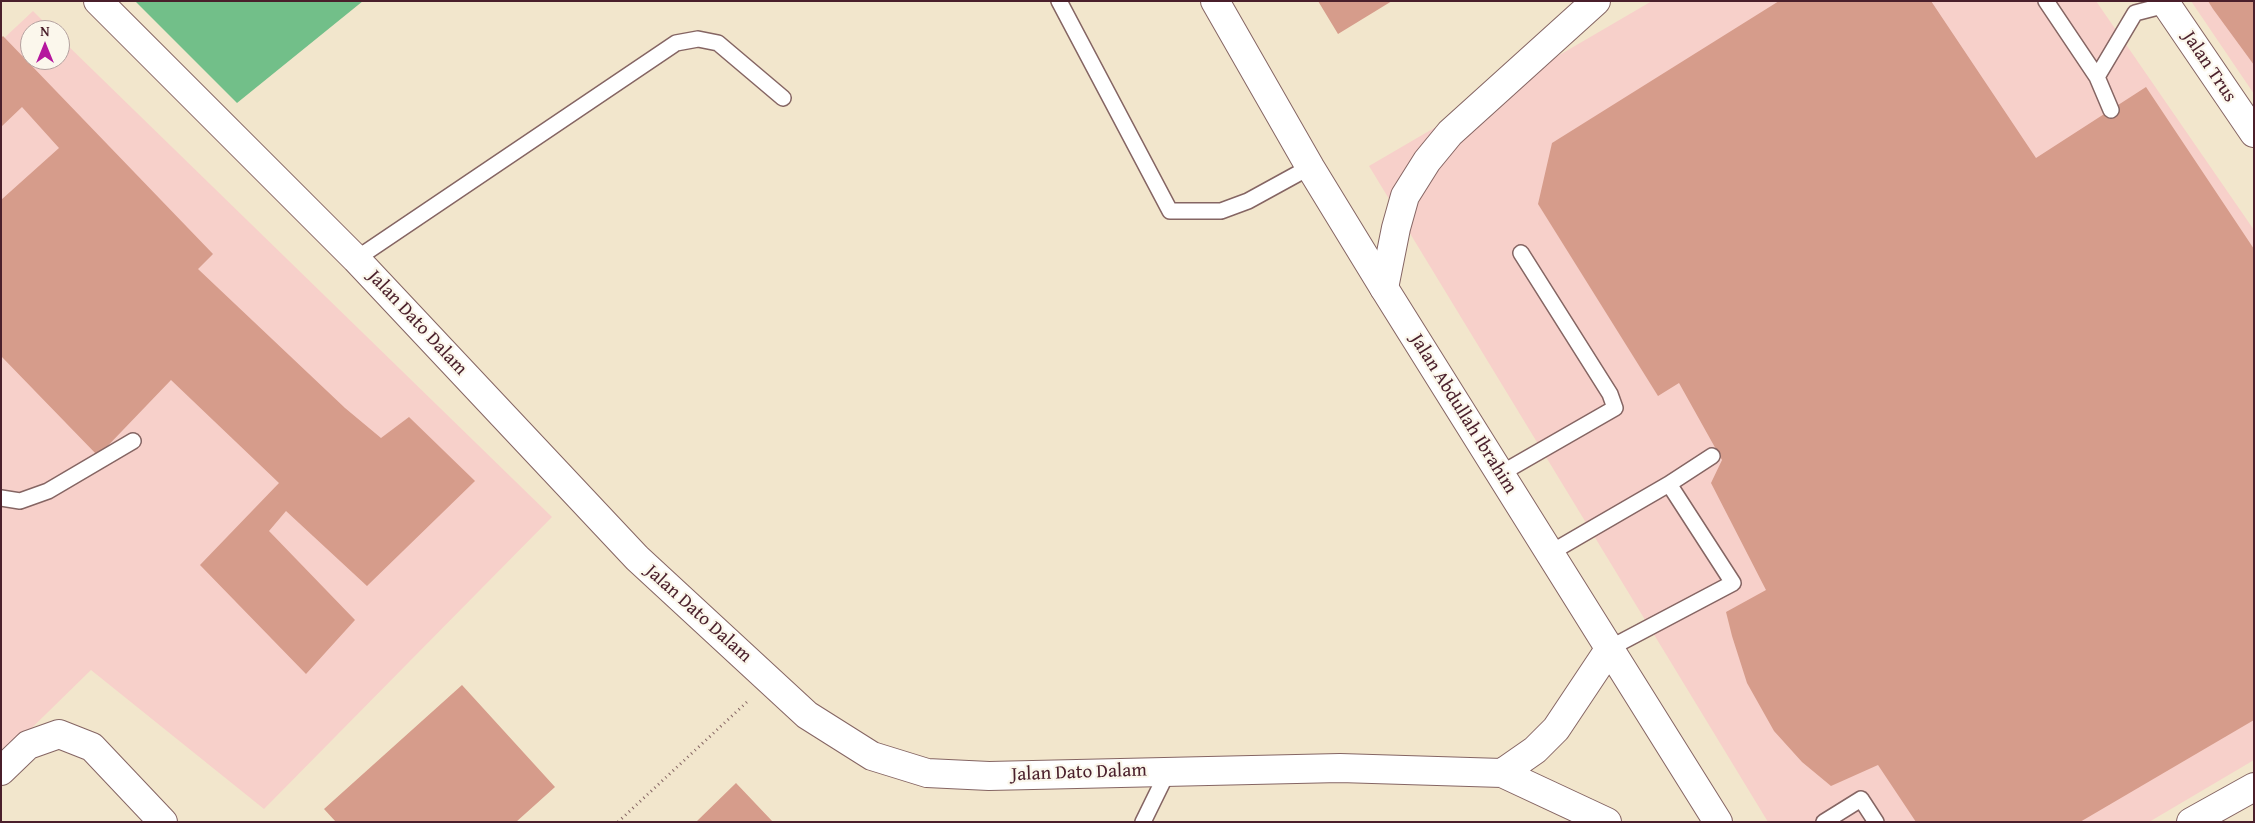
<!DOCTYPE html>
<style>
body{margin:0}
#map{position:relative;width:2255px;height:823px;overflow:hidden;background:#f2e6cc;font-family:"Gentium Book Plus",serif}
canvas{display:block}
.frame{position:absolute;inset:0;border:2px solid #4a1f2b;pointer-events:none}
.north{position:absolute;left:20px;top:20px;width:50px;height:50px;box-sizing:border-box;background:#fbf7ec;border:1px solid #b4a19f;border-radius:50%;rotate:0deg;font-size:14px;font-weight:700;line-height:20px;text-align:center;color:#4a1f2b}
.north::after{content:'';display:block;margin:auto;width:18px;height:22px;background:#b5179e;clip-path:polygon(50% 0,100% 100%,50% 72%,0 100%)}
</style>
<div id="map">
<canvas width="2255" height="823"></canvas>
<div class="frame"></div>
<div class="north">N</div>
</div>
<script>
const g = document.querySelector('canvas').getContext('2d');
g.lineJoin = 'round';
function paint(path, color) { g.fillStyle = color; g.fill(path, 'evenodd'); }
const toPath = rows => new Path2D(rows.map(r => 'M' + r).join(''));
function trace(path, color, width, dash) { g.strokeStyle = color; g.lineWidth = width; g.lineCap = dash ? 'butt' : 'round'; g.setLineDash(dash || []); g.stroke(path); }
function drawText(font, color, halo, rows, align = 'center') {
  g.font = font + ' "Gentium Book Plus",serif'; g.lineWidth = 4.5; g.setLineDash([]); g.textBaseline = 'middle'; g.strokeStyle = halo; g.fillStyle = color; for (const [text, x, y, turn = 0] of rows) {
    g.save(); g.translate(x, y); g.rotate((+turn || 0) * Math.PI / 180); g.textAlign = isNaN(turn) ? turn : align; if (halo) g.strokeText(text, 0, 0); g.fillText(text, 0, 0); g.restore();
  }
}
paint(toPath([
 [1652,1,2096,1,2254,230,2254,760,2149,822,1768,822,1369,166],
 [2191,1,2254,1,2254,94],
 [33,11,52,30,30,30,30,60,60,60,60,38,552,517,264,809,91,670,1,758,1,41]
]), '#f7d0ca');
paint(toPath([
 [135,1,363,1,237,103]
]), '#72bf89');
paint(toPath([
 [1318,1,1392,1,1338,34],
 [1779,1,1931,1,2036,158,2146,87,2254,249,2254,720,2080,822,1916,822,1878,765,1831,786,1802,762,1774,731,1747,683,1732,636,1726,612,1766,590,1711,483,1722,460,1679,383,1658,396,1538,204,1552,143],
 [2208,1,2254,1,2254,65,2213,9],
 [3,36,213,254,198,269,345,408,381,438,409,417,475,481,367,586,286,511,269,531,355,620,306,674,200,565,279,483,171,380,98,456,1,356,1,200,59,148,22,107,1,127,1,38],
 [462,685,555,787,516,822,336,822,324,809],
 [736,783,773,822,696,822]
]), '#d69c8b');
const lane = toPath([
 [1059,1,1170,211,1221,211,1248,201,1310,167],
 [2046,1,2097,77,2111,110],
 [2097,77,2135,13,2166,5],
 [356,259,676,43,698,39,718,43,783,98],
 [1500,474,1615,408,1610,394,1521,253],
 [1669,484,1712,456],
 [1,498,20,501,48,491,133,441],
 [1550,553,1669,484,1733,583,1610,648],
 [1143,822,1168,771],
 [1824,822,1861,799,1876,822]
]);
const street = toPath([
 [98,1,356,259,637,558,807,715,872,756,927,773,989,776,1340,768,1502,773,1607,822],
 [1384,288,1396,228,1405,196,1427,161,1450,133,1596,1],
 [1,771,28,745,59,734,92,747,163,822],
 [1502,773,1535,750,1556,729,1610,648],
 [2191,822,2254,787]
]);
const secondary = toPath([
 [1215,1,1310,167,1384,288,1718,822],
 [2164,1,2254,133]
]);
trace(lane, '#856563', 18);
trace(street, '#856563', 30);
trace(secondary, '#856563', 30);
trace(toPath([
 [618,822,748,701]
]), '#856563', 3, [1, 4]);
trace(lane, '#fff', 15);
trace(street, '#fff', 28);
trace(secondary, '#fff', 28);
drawText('19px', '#4a1f2b', '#fbf7ec', [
 ["Jalan Trus",2209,67,56],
 ["Jalan Dato Dalam",417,323,47],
 ["Jalan Abdullah Ibrahim",1463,414,58],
 ["Jalan Dato Dalam",698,614,42],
 ["Jalan Dato Dalam",1079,773,-2]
]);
</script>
